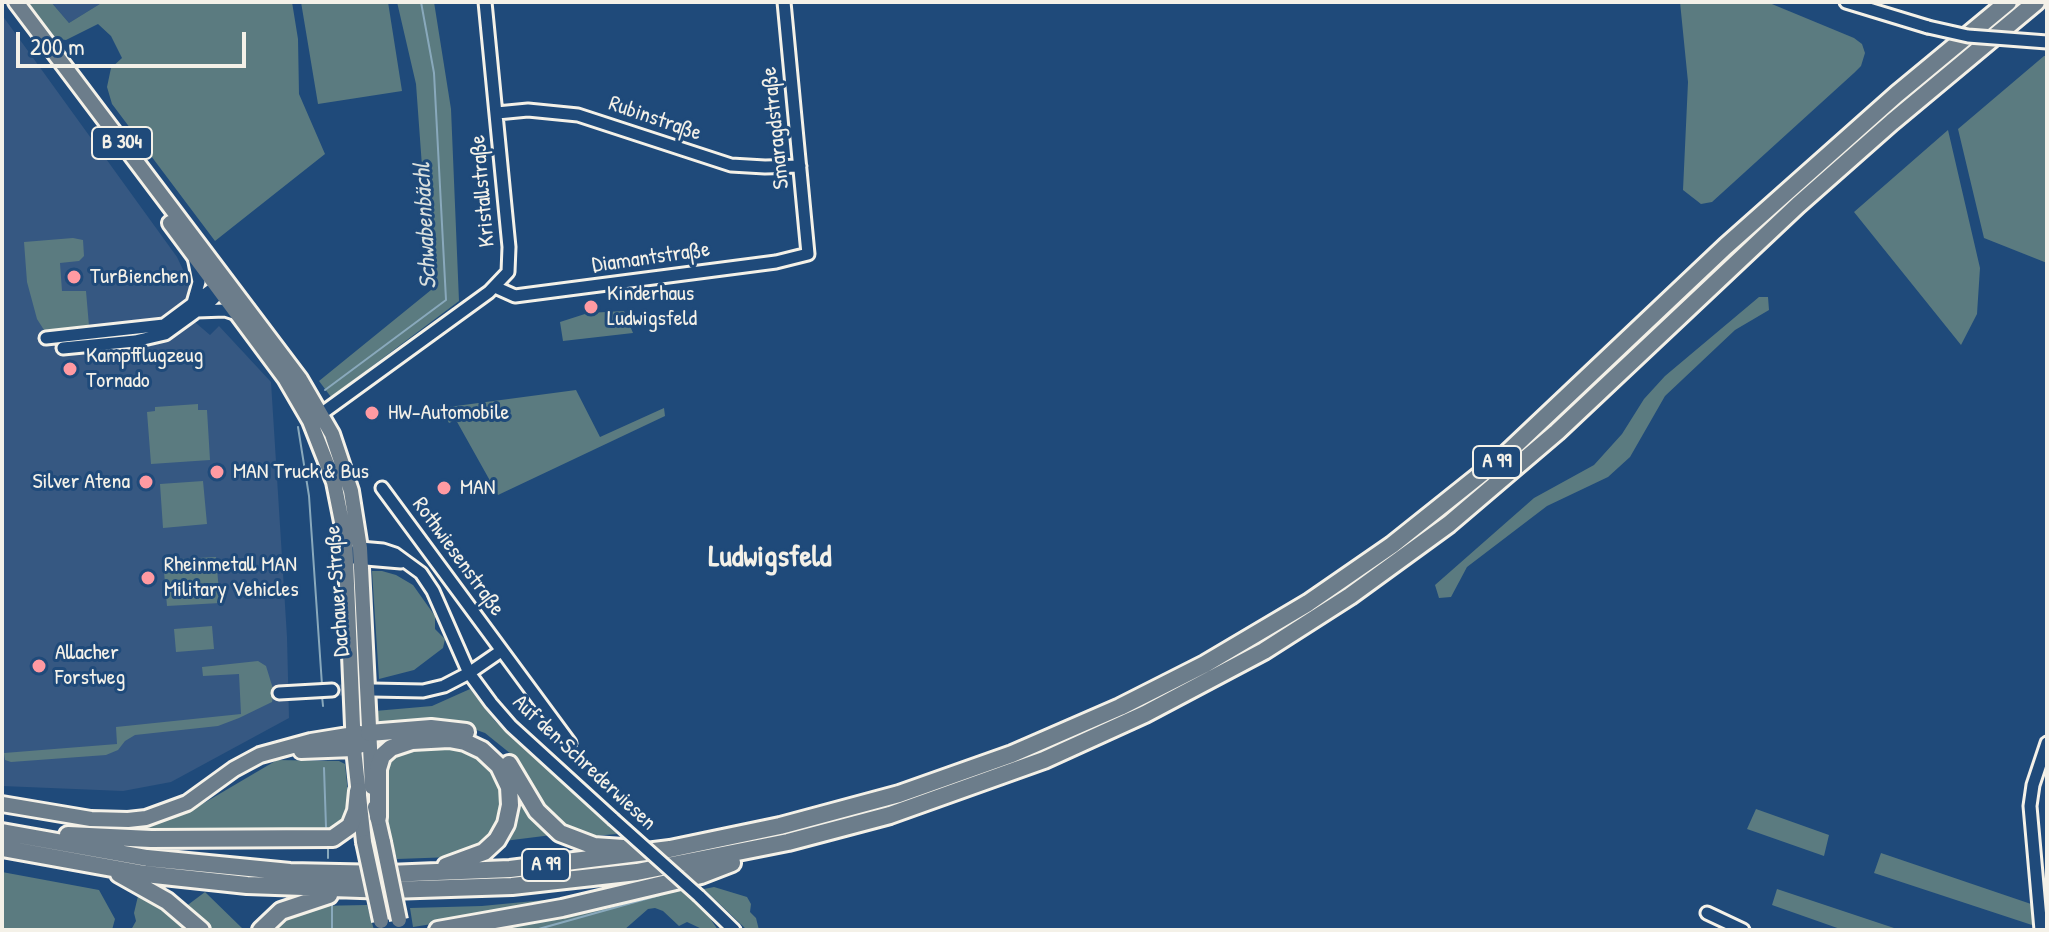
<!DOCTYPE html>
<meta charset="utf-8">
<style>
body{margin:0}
#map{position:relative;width:2049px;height:932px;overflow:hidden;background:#1f4a7a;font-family:"Patrick Hand",sans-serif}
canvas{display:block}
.frame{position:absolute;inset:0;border:4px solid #f4f1e8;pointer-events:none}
.scale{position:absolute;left:16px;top:32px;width:230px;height:36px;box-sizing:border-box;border:4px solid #f4f1e8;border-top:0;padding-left:10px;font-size:24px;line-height:28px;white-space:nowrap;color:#f4f1e8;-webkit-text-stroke:6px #1f4a7a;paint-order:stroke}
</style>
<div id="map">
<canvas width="2049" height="932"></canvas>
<div class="frame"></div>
<div class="scale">200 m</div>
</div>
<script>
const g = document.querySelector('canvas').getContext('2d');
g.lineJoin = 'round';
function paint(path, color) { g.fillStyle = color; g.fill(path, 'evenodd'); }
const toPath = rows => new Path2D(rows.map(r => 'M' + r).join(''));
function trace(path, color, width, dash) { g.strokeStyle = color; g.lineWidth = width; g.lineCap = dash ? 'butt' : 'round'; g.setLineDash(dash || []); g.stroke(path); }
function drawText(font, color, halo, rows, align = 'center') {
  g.font = font + ' "Patrick Hand",sans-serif'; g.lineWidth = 6; g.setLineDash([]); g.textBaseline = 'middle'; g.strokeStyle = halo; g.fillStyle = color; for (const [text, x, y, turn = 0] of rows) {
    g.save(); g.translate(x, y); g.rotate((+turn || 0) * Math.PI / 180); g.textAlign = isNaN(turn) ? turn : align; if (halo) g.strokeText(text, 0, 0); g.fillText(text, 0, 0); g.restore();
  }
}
paint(toPath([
 [51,2,103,2,69,23],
 [2,15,177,257,195,295,182,311,210,335,219,326,271,382,287,637,289,718,171,782,123,791,2,786]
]), '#365882');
paint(toPath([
 [27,2,51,2,69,23,103,2,292,2,298,39,299,94,325,154,215,241,112,104,107,87,111,68,122,58,111,36,98,24,66,40,50,38,25,6],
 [301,2,388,2,402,91,318,104],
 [397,2,434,2,451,109,459,301,331,397,319,381,431,290,416,84],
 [1680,2,1767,2,1854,38,1862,44,1865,53,1861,66,1854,73,1712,202,1701,204,1683,190,1688,82],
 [2044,56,2047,56,2047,263,1984,238,1958,129],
 [1948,130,1980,268,1977,314,1961,345,1854,212],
 [73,238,83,240,84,256,79,261,60,263,62,291,86,291,89,326,44,330,37,319,27,282,24,242],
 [1759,297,1768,297,1769,310,1735,330,1665,396,1630,457,1608,477,1547,506,1467,567,1451,597,1439,598,1435,585,1534,498,1594,465,1622,434,1644,399,1665,376],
 [624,311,633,333,563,341,560,322,588,313],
 [576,390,600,437,664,408,665,416,498,495,456,420,449,423,441,408],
 [198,404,198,410,207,410,210,460,151,464,147,412,155,411,155,407],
 [203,481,207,524,163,528,160,484],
 [216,557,220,603,167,606,163,560],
 [372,571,382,571,396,575,413,585,435,616,435,629,445,639,443,648,414,670,379,679],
 [212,626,214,649,176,652,174,629],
 [258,661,266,666,274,692,272,702,239,718,218,726,135,735,125,741,118,750,106,755,11,762,5,760,4,753,117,744,116,727,241,714,239,674,203,676,202,667],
 [470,689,495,721,617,834,594,836,558,821,541,802,511,754,485,733,448,720,381,723,377,719,375,711,432,706],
 [453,744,476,752,498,771,504,790,504,815,496,832,477,850,453,857,397,859,388,829,383,777,390,757,403,747],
 [277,760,339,761,345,764,350,813,346,821,335,831,147,835,146,824,187,813],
 [514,790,528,812,552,835,504,841],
 [1756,809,1829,835,1824,856,1747,829],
 [1881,853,2034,905,2038,927,1874,873],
 [2,872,99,890,115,919,112,930,2,930],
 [674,887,676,890,680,889,705,911,718,930,704,930,687,922,679,926,663,911,655,908,648,909,624,930,468,930],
 [714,887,747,897,751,904,750,912,756,918,759,930,747,930,704,889],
 [1777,889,1900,930,1843,930,1772,905],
 [205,892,244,930,208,930,185,907],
 [138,896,168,911,190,930,131,930,136,921,134,913],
 [565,898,565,903,413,927,410,908,482,906],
 [367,905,374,930,267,930,285,914,315,906]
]), '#5b7b80');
trace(toPath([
 [325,390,446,300,434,73,421,2],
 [298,427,309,496,322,685],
 [322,696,323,706],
 [324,768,326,827],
 [328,847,328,858],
 [332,905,332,930],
 [535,930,660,895]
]), '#89a9bc', 2);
trace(toPath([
 [332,690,373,690]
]), '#3f638a', 11, [11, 5.5]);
const minor = toPath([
 [1846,2,1928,27],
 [497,113,528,110,578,115,731,165,765,167,800,166],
 [495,287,515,296,776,262,808,254,784,2],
 [193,303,199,282,194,257],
 [197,311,225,310,237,314],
 [46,338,164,325,211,290,223,285],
 [63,348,135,341,165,334,212,300,225,287],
 [314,419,489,292,508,272,509,247,485,2],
 [382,488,570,743],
 [354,552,360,548,383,550,395,554,421,573,433,591,469,673,491,703,511,726,613,819],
 [354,558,401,562],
 [373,690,423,691,444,686,469,673,501,651],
 [279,693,332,690],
 [699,896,734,930],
 [1707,913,1743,930],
 [2041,930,2030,806,2033,785,2047,743]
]);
const major = toPath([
 [16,2,300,379,332,434,351,491,360,548,372,787],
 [170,223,285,378,310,421,334,482,345,537,354,749,364,842],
 [301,751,354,749,363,744],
 [2,804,91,819,128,820,146,818,187,803,234,769,260,755,311,741,360,733],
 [375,807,383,842]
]);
const highway = toPath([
 [369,733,431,728,466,732],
 [509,764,537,811,560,833,594,846,623,848],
 [378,817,378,769,382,756,391,748,412,741,449,739,465,742,482,750,499,766,509,787,510,805,506,824,497,840,484,852,446,866],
 [2,832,147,858,290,872,388,874,510,869,670,849,780,826,899,794,1012,754,1120,707,1205,664,1308,603,1392,545,1506,454,1726,246,1897,94,2008,2],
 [68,835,151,839,333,838,350,826,356,811,358,791],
 [2,848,145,874,247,885,389,890,512,886,637,872,788,842,890,815,1044,760,1145,714,1264,651,1350,596,1449,524,1557,432,1798,205,1892,122,2036,2],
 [119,874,167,901,201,930],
 [261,930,281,911,329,895],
 [438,930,562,908,701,875,732,863]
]);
trace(minor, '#f4f1e8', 17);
trace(major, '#f4f1e8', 20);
trace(highway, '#f4f1e8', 22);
trace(minor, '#1f4a7a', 11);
trace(major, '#6c7d8b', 14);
trace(highway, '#6c7d8b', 16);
const minorBridge = toPath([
 [1928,27,1968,36,2047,42],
 [613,819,699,896]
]);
const majorBridge = toPath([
 [364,842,381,921],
 [383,842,399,920]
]);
trace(minorBridge, '#f4f1e8', 17, []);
trace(majorBridge, '#f4f1e8', 20, []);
trace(minorBridge, '#1f4a7a', 11);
trace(majorBridge, '#6c7d8b', 14);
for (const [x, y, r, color] of [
 [74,277,8,"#ff9aa2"],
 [591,307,8,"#ff9aa2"],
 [70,369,8,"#ff9aa2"],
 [372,413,8,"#ff9aa2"],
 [217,472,8,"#ff9aa2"],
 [146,482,8,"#ff9aa2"],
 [444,488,8,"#ff9aa2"],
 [148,578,8,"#ff9aa2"],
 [39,666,8,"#ff9aa2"]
]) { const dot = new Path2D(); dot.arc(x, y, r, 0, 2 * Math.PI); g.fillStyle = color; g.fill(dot); trace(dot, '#1f4a7a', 3); }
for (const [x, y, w] of [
 [122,143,60],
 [1497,462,48],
 [546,865,48]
]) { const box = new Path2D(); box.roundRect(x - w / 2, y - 16, w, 32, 6); g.fillStyle = '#1f4a7a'; g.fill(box); trace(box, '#f4f1e8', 2); }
drawText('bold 20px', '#f4f1e8', null, [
 ["B 304",122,143],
 ["A 99",1497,462],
 ["A 99",546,865]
]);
drawText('22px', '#f4f1e8', '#1f4a7a', [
 ["Rubinstraße",655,119,19],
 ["Smaragdstraße",776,128,-96],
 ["Kristallstraße",483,191,-95],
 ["Diamantstraße",651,258,-8],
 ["Rothwiesenstraße",458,557,54],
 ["Dachauer Straße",338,591,-94],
 ["Auf den Schrederwiesen",584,763,43]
]);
drawText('22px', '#f4f1e8', '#1f4a7a', [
 ["TurBienchen",90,277],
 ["Kinderhaus",607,294],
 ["Ludwigsfeld",607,319],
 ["Kampfflugzeug",86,356],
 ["Tornado",86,381],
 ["HW-Automobile",388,413],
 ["MAN Truck & Bus",233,472],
 ["Silver Atena",130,482,"right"],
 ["MAN",460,488],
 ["Rheinmetall MAN",164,565],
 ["Military Vehicles",164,590],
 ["Allacher",55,653],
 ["Forstweg",55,678]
], 'left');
drawText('italic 24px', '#d9dfdd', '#1f4a7a', [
 ["Schwabenbächl",426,226,-93]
]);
drawText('bold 30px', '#f4f1e8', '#1f4a7a', [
 ["Ludwigsfeld",770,558]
]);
</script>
